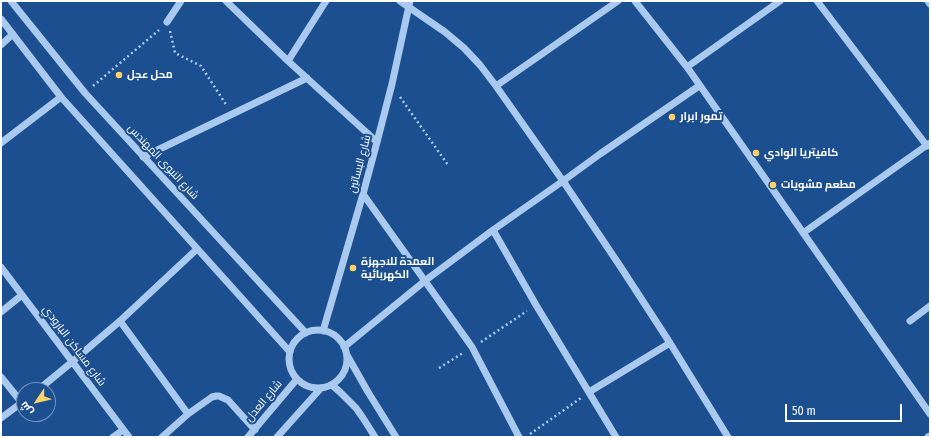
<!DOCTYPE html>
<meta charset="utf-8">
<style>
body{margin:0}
#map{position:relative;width:931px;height:438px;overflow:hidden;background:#1b4f8f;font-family:"Fira Sans Condensed",Cairo,sans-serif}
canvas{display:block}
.frame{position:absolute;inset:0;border:2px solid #fff;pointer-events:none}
.north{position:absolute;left:16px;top:382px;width:40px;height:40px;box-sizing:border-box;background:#1b4f8f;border:1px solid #7695bc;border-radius:50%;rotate:235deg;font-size:11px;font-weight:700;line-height:16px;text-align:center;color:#fff}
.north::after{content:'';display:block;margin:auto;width:14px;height:18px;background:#ffd166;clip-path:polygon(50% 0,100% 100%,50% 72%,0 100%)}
.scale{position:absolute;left:785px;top:404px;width:117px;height:18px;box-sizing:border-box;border:2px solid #fff;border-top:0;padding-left:5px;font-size:12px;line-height:14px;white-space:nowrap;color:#fff;-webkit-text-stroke:3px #1b4f8f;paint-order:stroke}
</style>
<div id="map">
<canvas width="931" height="438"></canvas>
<div class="frame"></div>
<div class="north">ش</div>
<div class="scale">50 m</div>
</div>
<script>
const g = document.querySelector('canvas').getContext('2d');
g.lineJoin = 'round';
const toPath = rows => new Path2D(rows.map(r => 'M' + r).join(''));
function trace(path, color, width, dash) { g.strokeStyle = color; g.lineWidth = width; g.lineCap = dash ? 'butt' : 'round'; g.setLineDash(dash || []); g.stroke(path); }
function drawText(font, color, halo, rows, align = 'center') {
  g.font = font + ' "Fira Sans Condensed",Cairo,sans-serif'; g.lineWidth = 4; g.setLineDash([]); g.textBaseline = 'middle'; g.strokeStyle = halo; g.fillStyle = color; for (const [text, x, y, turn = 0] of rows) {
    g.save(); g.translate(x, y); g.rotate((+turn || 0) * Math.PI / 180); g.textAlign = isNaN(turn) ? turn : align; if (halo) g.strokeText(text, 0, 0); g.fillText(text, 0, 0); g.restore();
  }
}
trace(toPath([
 [170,31,175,53,201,66,227,106],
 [93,86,159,30],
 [400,97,448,165],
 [481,342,527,311],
 [439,368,463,353],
 [530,434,581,398]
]), '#a9c9ee', 2.5, [2, 3]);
trace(toPath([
 [11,1,85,93,306,333],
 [226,1,288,61,377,142],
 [400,1,445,32,464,48,480,65,496,86,563,181,622,269,670,343,728,437],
 [635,1,687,67,930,414],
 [817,1,927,146],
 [928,1,930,4],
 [1,19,61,97,290,352],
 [167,22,181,1],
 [1,45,13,34],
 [288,61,326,1],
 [687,67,780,1],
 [496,86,618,1],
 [1,143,61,97],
 [143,157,307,78],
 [363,194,472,347,519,437],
 [493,230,536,305,616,437],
 [803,233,930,143],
 [1,267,129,437],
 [1,312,22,295],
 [120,321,188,414],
 [910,321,930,306],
 '289 359a29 29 0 1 1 58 0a29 29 0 1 1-58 0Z',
 [323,331,363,194,377,142,392,84,410,1],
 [344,347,426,280,493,230,563,181,600,154,699,86],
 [347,355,368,392,396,437],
 [1,377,22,403],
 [332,385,340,392,356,408,363,418,375,437],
 [38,390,72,362,120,321,197,249],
 [589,392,670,343],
 [1,418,24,401],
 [113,437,123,430],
 [162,437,188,414,212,397,216,396,219,396,228,400,255,430],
 [248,437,297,379],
 [277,437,321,388],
 [928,437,930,436]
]), '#a9c9ee', 7);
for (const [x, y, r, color] of [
 [119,75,4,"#ffd166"],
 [672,117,4,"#ffd166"],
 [756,153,4,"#ffd166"],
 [773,185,4,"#ffd166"],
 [353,268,4,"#ffd166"]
]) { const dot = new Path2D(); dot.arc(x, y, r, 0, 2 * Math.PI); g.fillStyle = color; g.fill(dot); trace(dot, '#1b4f8f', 1.5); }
drawText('bold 11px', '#fff', '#1b4f8f', [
 ["محل عجل",127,75],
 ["تمور ابرار",680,117],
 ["كافيتريا الوادي",764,153],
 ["مطعم مشويات",781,185],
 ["العمدة للاجهزة",361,262],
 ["الكهربائية",361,275]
], 'left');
drawText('11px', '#fff', '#1b4f8f', [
 ["شارع النبوى المهندس",163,162,47],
 ["شارع البساتين",360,164,-75],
 ["شارع مساكن البارودي",74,346,53],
 ["شارع العدل",264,401,-50]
]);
</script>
